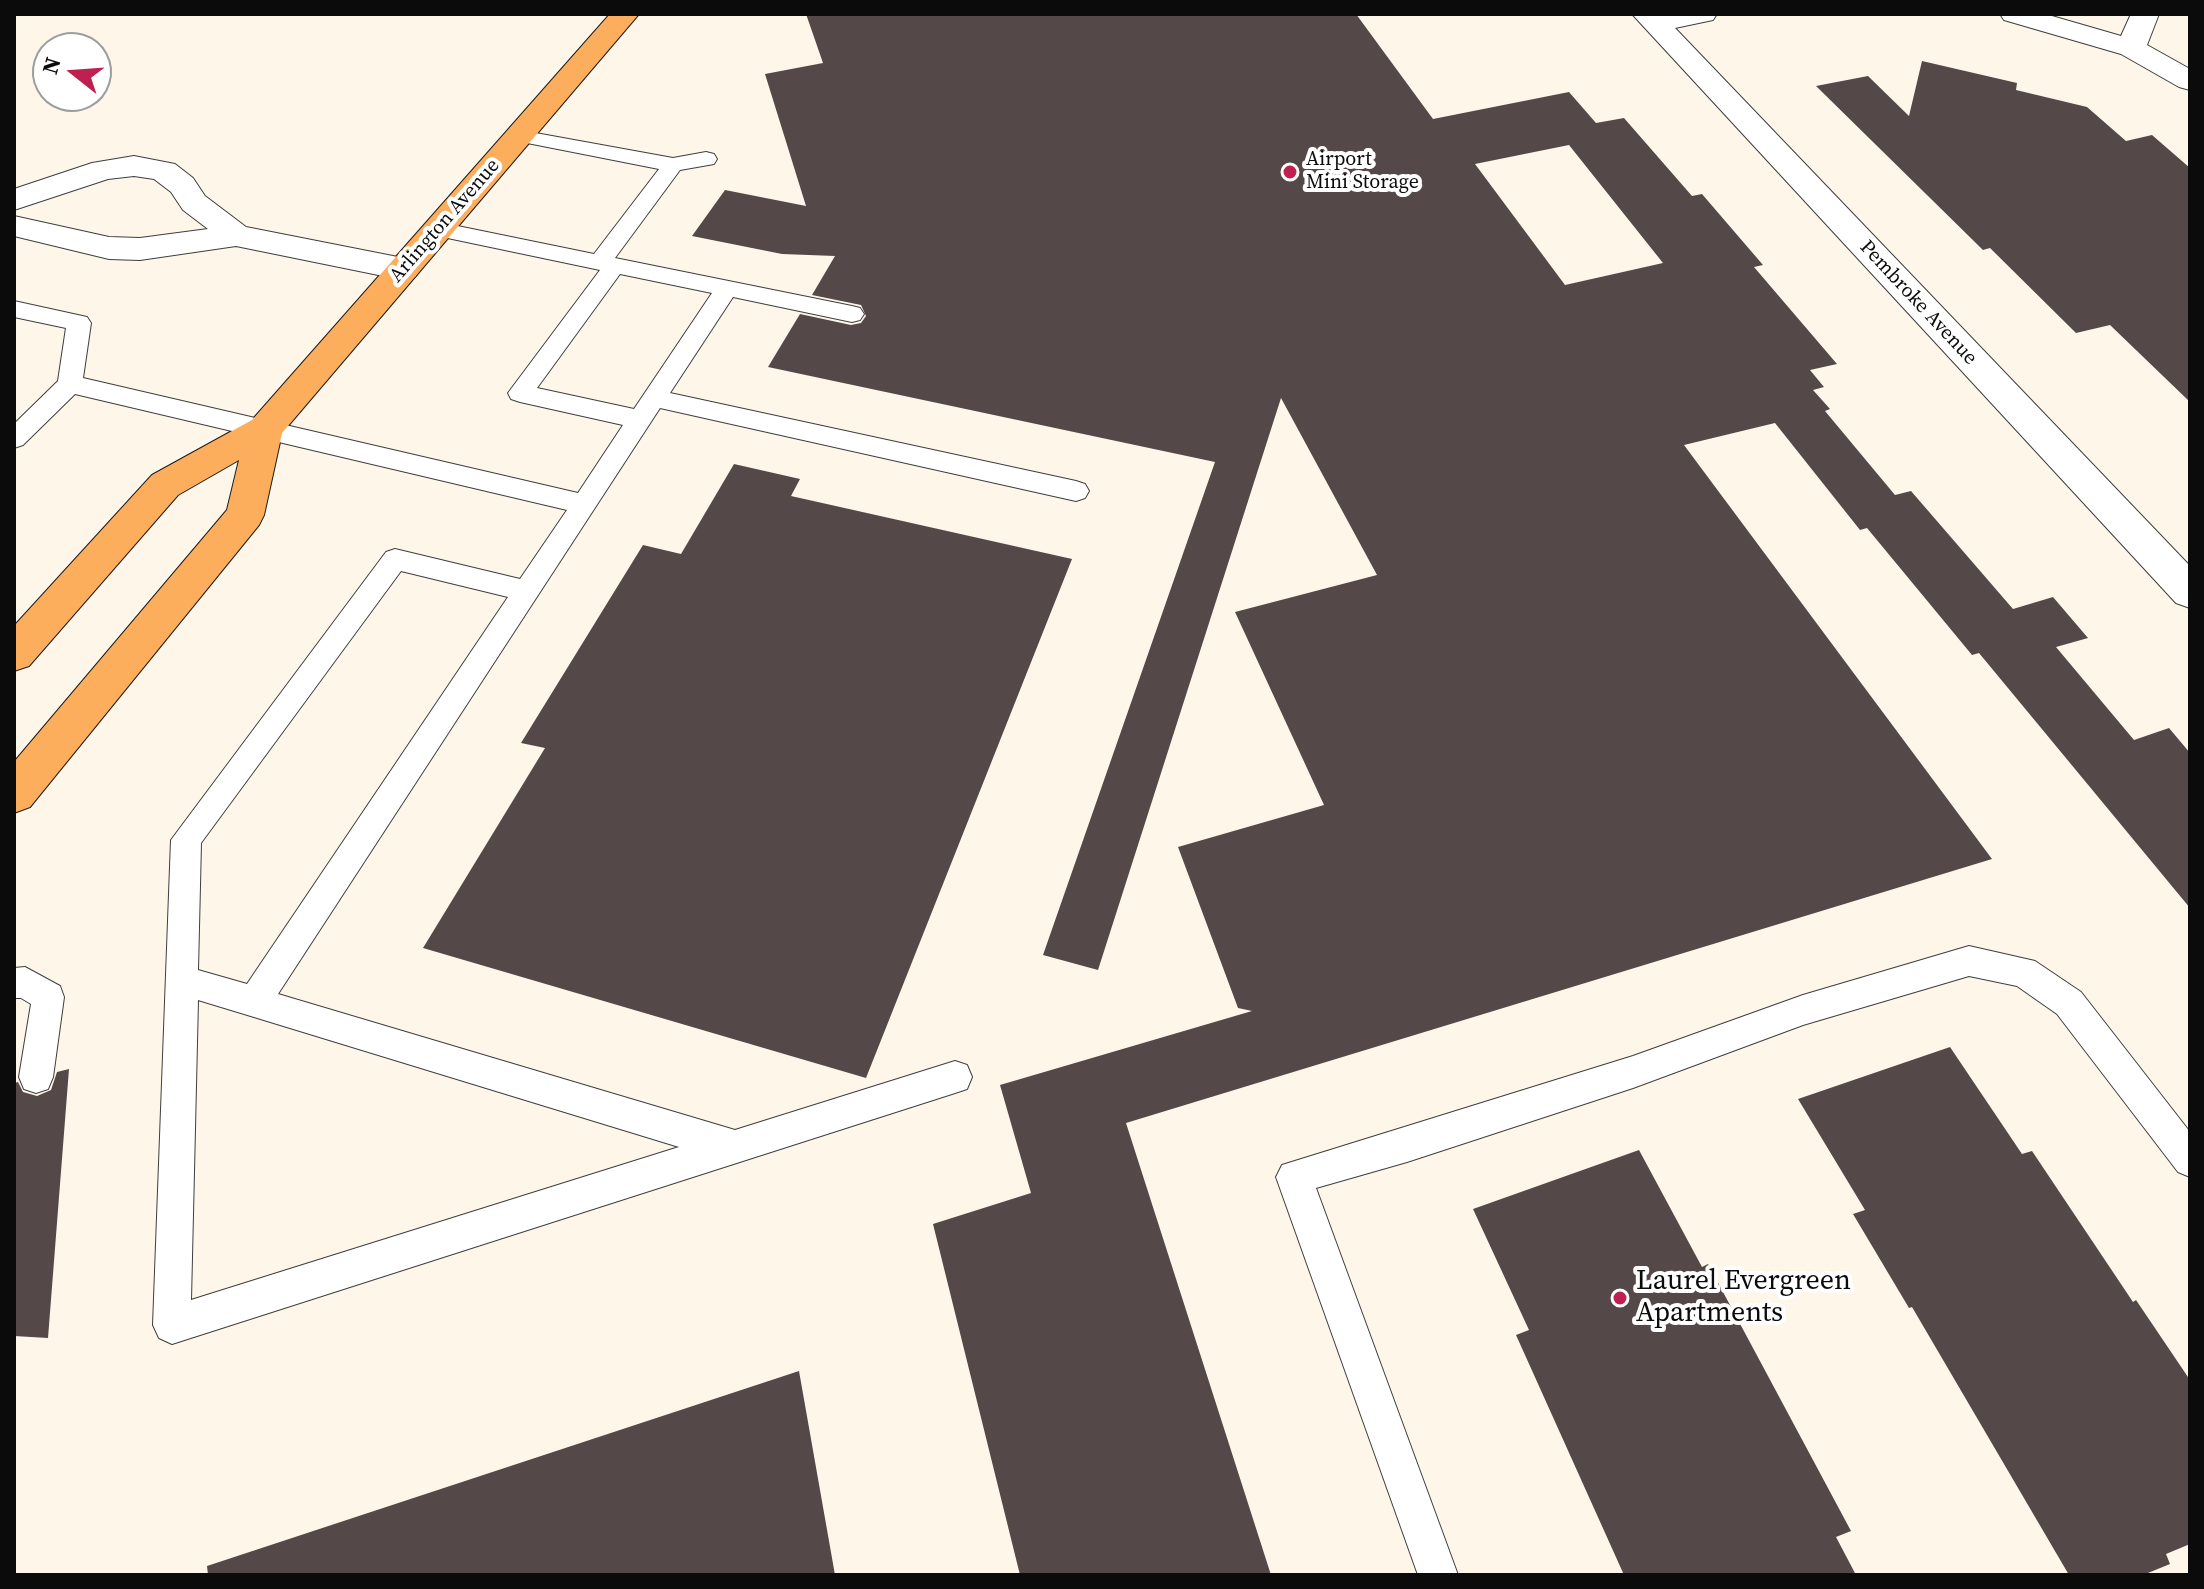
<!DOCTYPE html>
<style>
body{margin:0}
#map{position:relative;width:2204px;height:1589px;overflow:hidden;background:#fff6ea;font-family:"Source Serif 4",serif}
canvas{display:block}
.frame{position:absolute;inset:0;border:16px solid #0b0b0b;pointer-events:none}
.north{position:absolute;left:32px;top:32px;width:80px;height:80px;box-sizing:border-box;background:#fff;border:2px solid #9d9d9d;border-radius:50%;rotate:287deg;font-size:22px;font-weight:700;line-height:32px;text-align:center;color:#0b0b0b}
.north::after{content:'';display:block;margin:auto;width:28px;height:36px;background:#be214f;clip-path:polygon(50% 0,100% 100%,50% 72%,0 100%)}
</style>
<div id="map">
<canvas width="2204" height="1589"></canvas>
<div class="frame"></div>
<div class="north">N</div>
</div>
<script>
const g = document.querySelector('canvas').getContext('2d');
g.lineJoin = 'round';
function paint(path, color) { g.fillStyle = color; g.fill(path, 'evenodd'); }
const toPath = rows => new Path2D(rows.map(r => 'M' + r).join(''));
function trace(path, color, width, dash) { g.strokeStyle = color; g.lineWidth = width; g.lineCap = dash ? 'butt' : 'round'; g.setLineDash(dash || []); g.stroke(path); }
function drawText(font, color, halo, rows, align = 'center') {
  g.font = font + ' "Source Serif 4",serif'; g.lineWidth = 8; g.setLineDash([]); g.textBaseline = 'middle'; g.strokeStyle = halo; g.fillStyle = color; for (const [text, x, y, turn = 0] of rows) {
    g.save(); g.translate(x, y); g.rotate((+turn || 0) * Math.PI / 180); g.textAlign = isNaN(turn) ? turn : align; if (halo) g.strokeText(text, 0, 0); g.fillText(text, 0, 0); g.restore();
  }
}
paint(toPath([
 [806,14,1356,14,1433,119,1569,92,1596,123,1624,118,1692,196,1702,194,1763,265,1754,267,1837,364,1810,370,1824,387,1813,390,1830,409,1825,411,1895,495,1911,491,2013,609,2053,597,2088,638,2056,647,2134,740,2169,728,2190,753,2190,908,1979,653,1972,655,1867,528,1860,530,1775,423,1684,445,1992,859,1126,1123,1271,1575,1020,1575,933,1224,1031,1193,1000,1085,1252,1011,1238,1008,1178,847,1324,805,1235,612,1377,575,1281,398,1098,970,1043,955,1215,462,768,367,800,314,851,325,861,323,866,316,861,305,812,295,835,256,782,254,692,236,725,190,806,206,765,74,823,63],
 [1569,145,1663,263,1565,285,1475,164],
 [1922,61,2017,83,2016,90,2087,107,2126,141,2152,135,2190,168,2190,402,2110,325,2076,333,1990,248,1983,250,1816,86,1868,76,1909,116],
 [734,464,800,479,791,496,1072,559,866,1078,423,948,545,748,521,743,643,545,681,554],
 [1950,1047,2022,1154,2032,1151,2133,1302,2136,1300,2190,1380,2190,1544,2166,1554,2170,1564,2143,1575,2069,1575,1912,1307,1909,1308,1853,1214,1865,1210,1798,1099],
 [69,1069,48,1338,14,1336,14,1083,18,1082,23,1092,37,1096,51,1090,57,1072],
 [1639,1150,1702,1267,1708,1264,1851,1531,1836,1537,1856,1575,1624,1575,1516,1335,1529,1330,1473,1209],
 [799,1371,835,1575,208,1575,207,1566]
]), '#544948');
const service = toPath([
 [519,130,673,158,706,152,714,154,717,159,714,164,680,170,615,258,852,306,860,308,864,314,860,320,852,322,733,297,670,393,1076,481,1085,484,1089,491,1085,498,1076,501,660,408,278,994,735,1130,955,1061,967,1065,972,1077,967,1089,955,1093,172,1344,159,1338,153,1325,171,840,386,552,395,549,520,579,567,510,75,394,23,445,14,448,14,424,58,381,66,328,14,317,14,301,87,317,91,323,83,378,578,493,623,425,520,402,511,399,508,393,600,270,438,236,430,234,427,229,430,224,438,222,594,254,659,169,512,140,508,136,512,132,519,130],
 [620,274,712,293,634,409,537,388,620,274],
 [401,571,508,597,247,984,198,970,201,843,401,571],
 [198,1000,254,1017,679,1147,191,1300,198,1000],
 [1969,946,2035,961,2081,992,2190,1132,2190,1177,2178,1172,2057,1014,2017,986,1969,976,1803,1025,1633,1088,1407,1162,1316,1188,1458,1575,1418,1575,1276,1177,1282,1165,1633,1056,1803,995,1969,946],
 [25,967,60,986,64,997,53,1077,48,1089,36,1093,24,1089,19,1077,31,1004,21,998,14,998,14,968,25,967]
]);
const minor = toPath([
 [1632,14,1717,14,1713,20,1675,28,2190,566,2190,608,2176,603,1632,14],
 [2000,14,2045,14,2121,36,2131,14,2159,14,2147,45,2190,69,2190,90,2179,87,2121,54,2004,20,2000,14],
 [134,156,175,164,193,178,205,196,246,227,403,258,415,261,420,269,415,277,403,280,236,246,140,260,109,259,14,236,14,216,109,237,140,238,208,229,183,210,171,192,154,179,134,176,108,179,14,210,14,189,92,163,134,156]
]);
const primary = toPath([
 [610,14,639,14,282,433,264,515,259,525,30,807,14,813,14,762,227,510,239,460,178,495,29,666,14,671,14,626,152,475,252,420,610,14]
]);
trace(service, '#3e3e3e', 2);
trace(minor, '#3e3e3e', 2);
trace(primary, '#1c1c1c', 2);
paint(service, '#fff');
paint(minor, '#fff');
paint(primary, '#fcae5d');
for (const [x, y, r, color] of [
 [1290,172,8,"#be214f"],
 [1620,1298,8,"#be214f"]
]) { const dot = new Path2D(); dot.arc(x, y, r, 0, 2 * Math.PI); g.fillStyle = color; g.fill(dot); trace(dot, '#fff', 3); }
drawText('20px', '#0b0b0b', '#fff', [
 ["Airport",1306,160],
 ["Mini Storage",1306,183]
], 'left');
drawText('20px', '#0b0b0b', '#fff', [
 ["Arlington Avenue",445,221,-49],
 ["Pembroke Avenue",1918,303,47]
]);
drawText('28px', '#0b0b0b', '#fff', [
 ["Laurel Evergreen",1636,1282],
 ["Apartments",1636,1314]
], 'left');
</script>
